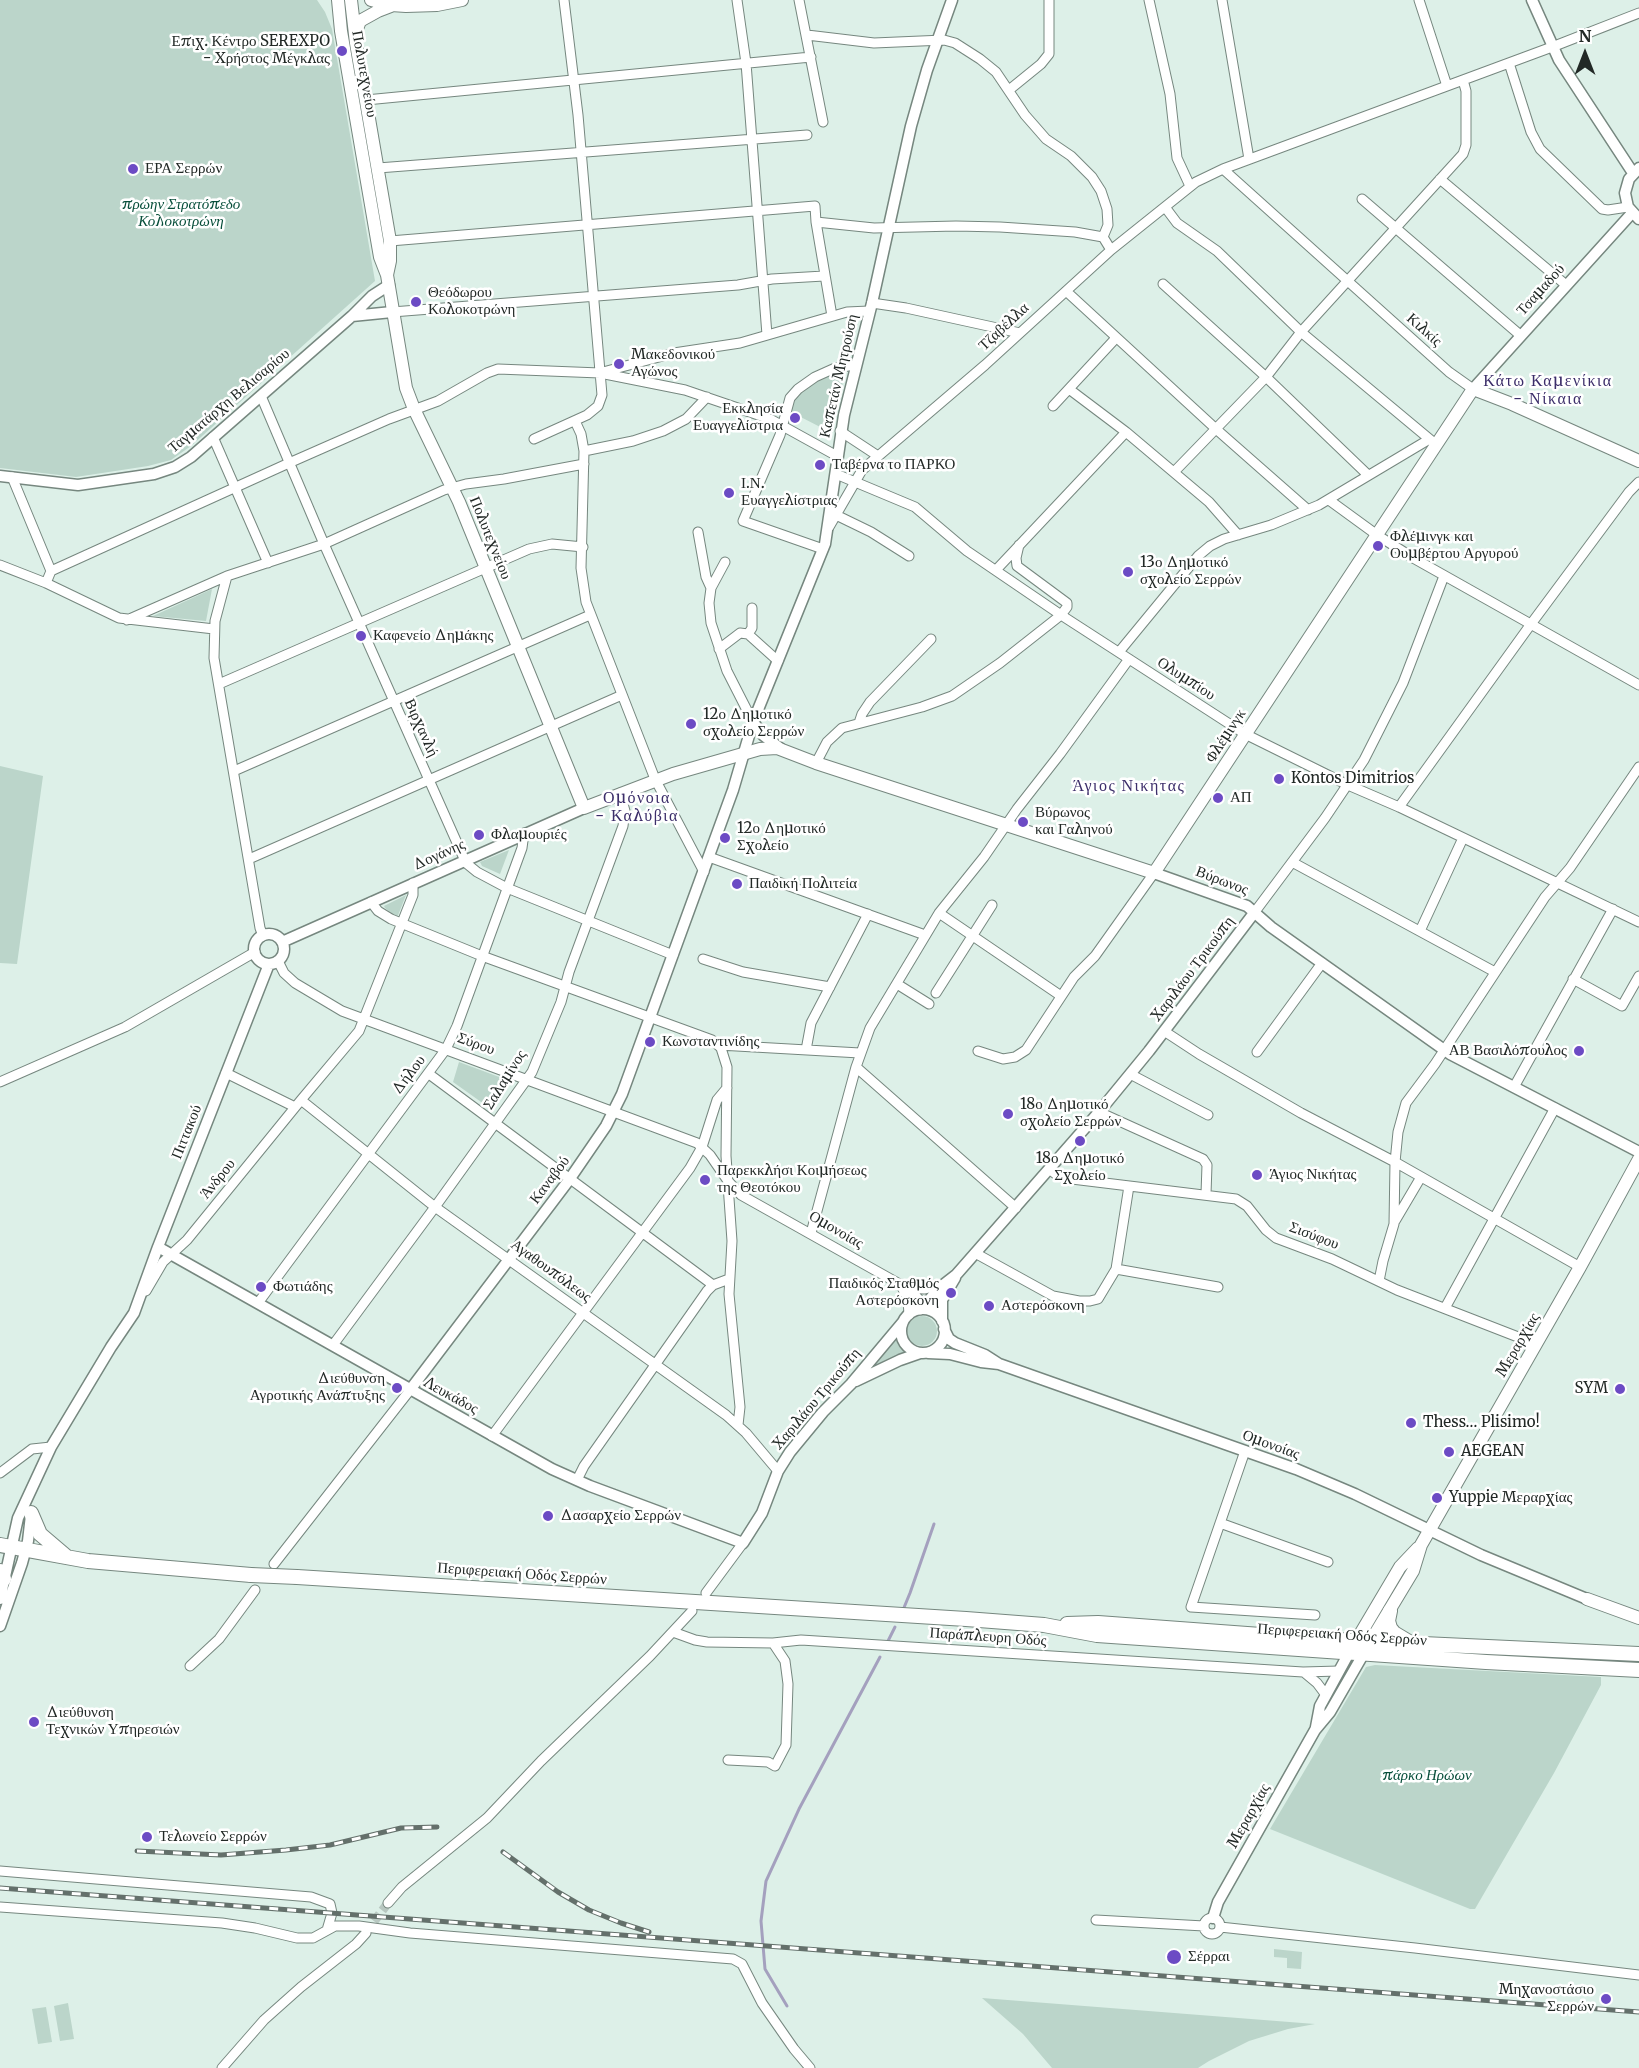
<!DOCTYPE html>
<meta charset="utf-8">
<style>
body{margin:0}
#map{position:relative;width:1639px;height:2068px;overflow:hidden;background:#ddf0e8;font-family:Merriweather,serif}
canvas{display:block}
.north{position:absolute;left:1555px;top:24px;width:60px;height:60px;-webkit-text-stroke:4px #fff;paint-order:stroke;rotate:0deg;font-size:16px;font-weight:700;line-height:24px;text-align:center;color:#222926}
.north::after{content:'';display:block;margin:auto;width:21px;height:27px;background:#222926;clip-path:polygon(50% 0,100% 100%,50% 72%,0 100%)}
</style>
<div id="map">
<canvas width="1639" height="2068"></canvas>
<div class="north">N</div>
</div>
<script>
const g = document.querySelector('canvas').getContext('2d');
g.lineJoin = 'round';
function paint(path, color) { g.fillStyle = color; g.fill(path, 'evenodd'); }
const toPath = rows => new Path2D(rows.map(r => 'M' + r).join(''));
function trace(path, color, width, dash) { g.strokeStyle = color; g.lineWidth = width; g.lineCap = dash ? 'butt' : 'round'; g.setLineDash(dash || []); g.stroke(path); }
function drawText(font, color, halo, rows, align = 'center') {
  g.font = font + ' Merriweather,serif'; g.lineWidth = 5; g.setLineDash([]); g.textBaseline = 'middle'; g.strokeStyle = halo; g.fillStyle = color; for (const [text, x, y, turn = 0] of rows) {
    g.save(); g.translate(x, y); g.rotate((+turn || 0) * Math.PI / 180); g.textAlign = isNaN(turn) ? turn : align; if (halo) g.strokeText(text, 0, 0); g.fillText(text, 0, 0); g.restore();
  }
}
paint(toPath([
 [0,0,317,0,325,12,332,29,375,281,191,446,171,460,148,466,76,477,0,468],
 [846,370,832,427,828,431,787,410,793,398,825,375],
 [212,589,206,621,153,616],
 [0,766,43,776,17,964,0,963],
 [509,850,500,874,482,866,480,862],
 [406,895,397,918,385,908,384,906],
 [459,1062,510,1081,491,1109,453,1082],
 '907 1331a15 15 0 1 1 30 0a15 15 0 1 1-30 0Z',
 [895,1339,904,1352,873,1367,873,1366],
 [1375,1665,1601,1677,1601,1685,1554,1773,1475,1909,1470,1909,1270,1829,1366,1667],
 [1274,1949,1302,1952,1301,1969,1287,1968,1287,1958,1274,1957],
 [982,1998,1315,2024,1288,2029,1249,2041,1209,2061,1198,2068,1052,2068,1023,2034],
 [68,2003,74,2039,60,2041,54,2006],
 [46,2007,52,2042,38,2044,32,2009]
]), '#bbd5ca');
trace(toPath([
 [903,1610,910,1593,934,1524],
 [888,1641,895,1627],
 [787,2006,765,1969,761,1921,766,1881,799,1809,880,1657]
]), '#a4a0be', 3);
trace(toPath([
 [366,1932,388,1903]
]), '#b8c8c1', 9, [9, 4.5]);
const minor = toPath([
 [737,0,746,63,767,335],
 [799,0,823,122],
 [1149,0,1170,94,1177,158,1190,186],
 [1222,0,1249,159],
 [1419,0,1447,86],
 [807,35,874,43,944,40,955,43,980,59,996,72,1025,115,1046,139,1071,156,1092,177,1101,191,1107,209,1108,225,1103,237,1111,250],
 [1509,63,1531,132,1540,149,1602,209,1608,210,1628,207],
 [1009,90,1041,64,1049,54,1049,0],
 [366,100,811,57],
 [378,168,807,135],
 [1223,169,1449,372,1473,389],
 [1440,179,1566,285],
 [1362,199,1520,335],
 [1165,207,1177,223,1217,251,1301,332,1433,442],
 [816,222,874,228,956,226,1000,227,1075,232,1103,237],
 [390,241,815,206,816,222,832,316],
 [1163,284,1266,377,1368,475],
 [1066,291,1216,429,1308,510],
 [872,303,906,308,1020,333],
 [392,312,738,285,772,279,824,276],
 [603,372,674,353,740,343,847,312,869,311],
 [1069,389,1126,432,1209,502,1238,535],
 [261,396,324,544,466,863,477,872,507,888,673,955],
 [1053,406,1116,338],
 [575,421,581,434,584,451,581,568,586,602,655,779,704,872],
 [840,431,878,456],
 [213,437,268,563],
 [534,439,587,415,598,406,602,395,578,115,564,0],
 [584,451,633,441,663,431,686,419,707,397],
 [1174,472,1266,377,1301,332,1463,154,1466,145,1466,91,1463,80],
 [836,474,915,507,967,551,1061,615,1245,734,1348,785,1399,807,1639,922],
 [12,477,51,571],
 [1329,500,1377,535,1415,559,1639,685],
 [836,515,871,532,909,556],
 [829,527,862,470,985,365,1111,250,1196,182,1223,169,1552,47,1639,13],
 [698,532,706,577,711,588],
 [823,549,743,521,780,435,790,398,798,389,815,377,835,368,855,365],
 [725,562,711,588,709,603,711,623,727,671,753,722],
 [0,565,46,583,119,618,214,629],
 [996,570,1126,432],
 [227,576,215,621,214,658,260,928,263,936],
 [46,583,51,571,289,463,389,419,438,401,487,373,498,369,600,373,685,390,770,419,837,456],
 [127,620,227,576,324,544,444,490,466,484,504,479,584,464],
 [748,634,752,628,752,608],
 [719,649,740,633,748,634,778,661],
 [1119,652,1198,556,1210,546,1224,539,1271,525,1319,505,1428,440],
 [219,684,529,549,552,544,583,547],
 [859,723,862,714,870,702,931,639],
 [816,763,827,742,842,728,922,707,952,696,1000,663,1061,615,1067,607,1067,603,1017,566,1016,558,1019,545],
 [234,771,590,615],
 [1399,807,1531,624,1629,492,1639,482],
 [709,857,925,935],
 [249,859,622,695],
 [1292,862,1495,972],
 [371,902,378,911,391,919,482,956,712,1040,721,1048,727,1067,726,1156,732,1241,729,1294,740,1407,738,1425],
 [939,913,1061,996],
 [1254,913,1325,818,1364,760,1403,683,1444,576],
 [1420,931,1463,838],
 [703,959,743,972,830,987],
 [278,961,284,973,295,983,342,1011,697,1143,710,1155,728,1181,741,1195,912,1291,920,1301,920,1310],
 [1573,979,1622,1006,1639,976],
 [897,984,929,1004],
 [936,993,992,905],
 [1164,1031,1199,1054,1301,1113,1395,1162,1398,1132,1406,1103,1435,1064,1545,897,1570,868,1639,767],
 [719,1045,860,1053],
 [806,1050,811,1023,868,914],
 [978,1051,1003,1059,1015,1057,1026,1050,1074,977,1095,956,1154,873],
 [1257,1052,1322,963],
 [856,1067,1016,1208],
 [226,1073,295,1107],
 [429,1074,713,1285],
 [1130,1074,1208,1115],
 [0,1082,125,1027,255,952],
 [1514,1087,1613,909],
 [301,1100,435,1207,726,1415,746,1433,778,1471],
 [1099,1112,1203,1159,1207,1165,1206,1194],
 [1049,1169,1058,1176,1072,1179,1236,1199,1247,1206,1266,1230,1276,1238,1332,1259,1397,1290,1536,1344],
 [1129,1186,1116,1269,1218,1287],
 [1395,1221,1421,1177],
 [811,1233,856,1067,870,1028,939,913,984,857,1017,809,1060,754,1129,659],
 [975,1253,1053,1296,1079,1301,1090,1301,1098,1299,1116,1269],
 [1379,1281,1383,1261,1394,1224,1395,1162,1580,1267],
 [902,1287,908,1300,909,1315],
 [908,1288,924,1289,941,1285],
 [146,1291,163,1262,187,1240,301,1100,359,1031,413,895,413,883],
 [258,1303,446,1049,457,1026,522,848,524,833],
 [1445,1308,1555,1108],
 [333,1345,435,1207,532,1072,561,1002,569,972,623,826,625,811,620,793],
 [492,1436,690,1168,702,1147,717,1100,727,1088],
 [1245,1451,1191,1607,1315,1615],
 [0,1473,32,1449,51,1447],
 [577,1480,584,1466,707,1291,713,1285,729,1279],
 [1220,1523,1328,1562],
 [274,1564,410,1390],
 [706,1593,743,1543],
 [673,1632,695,1640,707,1642,773,1643,801,1640,1303,1672,1339,1671],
 [190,1666,219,1639,255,1590],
 [1305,1673,1317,1683,1326,1695],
 [728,1760,768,1762,775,1766,786,1745,788,1684,785,1661,773,1643],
 [0,1871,311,1897,330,1904,332,1913,327,1930],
 [388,1903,402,1887,487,1818,541,1761,650,1656,692,1611],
 [0,1907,222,1923,255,1928,297,1938,313,1938,335,1926,359,1926,410,1933,733,1959,742,1964,762,2003,794,2049,810,2068],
 '1204 1926a8 8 0 1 1 16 0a8 8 0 1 1-16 0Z',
 [1096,1920,1204,1926],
 [1220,1927,1415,1948,1639,1975],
 [222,2068,264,2020,301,1987,356,1944,366,1933]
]);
const tertiary = toPath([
 [1532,0,1559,60,1633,173],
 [1639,168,1629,179,1625,193,1628,207,1639,219],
 [352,316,372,296,389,285],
 [1473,389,1632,213],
 [0,476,78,485,154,474,175,467,191,457,352,316,392,312],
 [753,722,763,735,781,749],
 [1154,873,1247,906,1271,927,1450,1054,1639,1152],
 '254 949a15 15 0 1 1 30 0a15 15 0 1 1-30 0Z',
 [282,942,584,808],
 [158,1247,552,1469,590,1486,743,1543,762,1513,778,1471,790,1452,823,1412,851,1384,903,1322],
 [922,1309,938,1289,956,1275,1099,1112,1149,1051,1254,913],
 '901 1331a22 22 0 1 1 44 0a22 22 0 1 1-44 0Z',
 [942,1321,942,1300,955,1278],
 [944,1329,949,1339,955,1343,985,1355,999,1364,1296,1469,1355,1494,1481,1555,1587,1599],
 [928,1353,950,1354,981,1362,999,1364],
 [856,1381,900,1360,920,1353],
 [410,1390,569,1180,606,1126,622,1094,733,790,753,722,825,544,844,415,872,303,911,126,927,70,952,0],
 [0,1599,18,1518,51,1447,111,1347,134,1313,158,1247,269,964],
 [0,1626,22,1563,28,1541,31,1515],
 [1316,1727,1320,1706,1350,1651],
 [1213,1918,1218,1902,1315,1730,1330,1712,1364,1653]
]);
const secondary = toPath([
 [338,0,341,31,380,257,387,275,406,388,414,409,459,502,584,808,673,774,760,749,777,748,816,763,1154,873,1473,389,1512,404,1639,461],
 [351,0,356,43,390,241,390,261,387,275],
 [371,0,391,5,406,6,437,5,462,0],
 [355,34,360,21,378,11,391,6],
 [1587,1599,1639,1618],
 [1352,1648,1400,1567,1418,1548],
 [1366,1649,1413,1571,1421,1545,1580,1267,1639,1159]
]);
const primary = toPath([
 [31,1513,40,1534,67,1557],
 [0,1545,88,1561,251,1575],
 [0,1571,4,1579],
 [297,1577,966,1619,1044,1625,1097,1635,1486,1662,1639,1670],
 [1390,1611,1388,1621,1390,1628,1394,1633,1409,1642],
 [1067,1624,1098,1623,1315,1639,1639,1654]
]);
trace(minor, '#76877f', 11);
trace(tertiary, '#76877f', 13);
trace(secondary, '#76877f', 14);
trace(primary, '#76877f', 16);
trace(minor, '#fff', 9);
trace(tertiary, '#fff', 10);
trace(secondary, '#fff', 12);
trace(primary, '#fff', 14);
const rail = toPath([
 [137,1851,221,1855,286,1850,330,1845,401,1828,437,1827],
 [503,1852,558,1892,589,1910,621,1923,649,1932],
 [0,1888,1639,2012]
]);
trace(rail, '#64706b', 5);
trace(rail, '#fff', 3, [9]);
const primaryBridge = toPath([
 [251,1575,297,1577]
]);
trace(primaryBridge, '#76877f', 16, []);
trace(primaryBridge, '#fff', 14);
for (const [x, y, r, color] of [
 [342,51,6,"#6c4bc4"],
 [133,169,6,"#6c4bc4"],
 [416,302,6,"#6c4bc4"],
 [619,364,6,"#6c4bc4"],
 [795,418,6,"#6c4bc4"],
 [820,465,6,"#6c4bc4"],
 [729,493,6,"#6c4bc4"],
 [1378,546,6,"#6c4bc4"],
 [1128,572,6,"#6c4bc4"],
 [361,636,6,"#6c4bc4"],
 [691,724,6,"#6c4bc4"],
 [1279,779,6,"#6c4bc4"],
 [1218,798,6,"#6c4bc4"],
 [1023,822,6,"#6c4bc4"],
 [479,835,6,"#6c4bc4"],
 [725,838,6,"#6c4bc4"],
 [737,884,6,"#6c4bc4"],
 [650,1042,6,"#6c4bc4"],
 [1579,1051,6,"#6c4bc4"],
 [1008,1114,6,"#6c4bc4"],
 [1080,1141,6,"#6c4bc4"],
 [1257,1175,6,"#6c4bc4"],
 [705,1180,6,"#6c4bc4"],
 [261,1287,6,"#6c4bc4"],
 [951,1293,6,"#6c4bc4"],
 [989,1306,6,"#6c4bc4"],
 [397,1388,6,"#6c4bc4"],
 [1620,1389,6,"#6c4bc4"],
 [1411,1423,6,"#6c4bc4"],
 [1449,1452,6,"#6c4bc4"],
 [1437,1498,6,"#6c4bc4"],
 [548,1516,6,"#6c4bc4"],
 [34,1722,6,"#6c4bc4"],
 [147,1837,6,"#6c4bc4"],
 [1174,1957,8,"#6c4bc4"],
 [1606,1999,6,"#6c4bc4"]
]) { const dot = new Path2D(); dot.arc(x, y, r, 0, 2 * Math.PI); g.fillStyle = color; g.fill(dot); trace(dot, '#fff', 2); }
drawText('15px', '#222926', '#fff', [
 ["Επιχ. Κέντρο SEREXPO",330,42,"right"],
 ["- Χρήστος Μέγκλας",330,59,"right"],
 ["ΕΡΑ Σερρών",145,169],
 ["Θεόδωρου",428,293],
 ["Κολοκοτρώνη",428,310],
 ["Μακεδονικού",631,355],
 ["Αγώνος",631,372],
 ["Εκκλησία",783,409,"right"],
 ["Ευαγγελίστρια",783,426,"right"],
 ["Ταβέρνα το ΠΑΡΚΟ",832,465],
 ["Ι.Ν.",741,484],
 ["Ευαγγελίστριας",741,501],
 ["Φλέμινγκ και",1390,537],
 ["Ουμβέρτου Αργυρού",1390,554],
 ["13ο Δημοτικό",1140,563],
 ["σχολείο Σερρών",1140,580],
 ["Καφενείο Δημάκης",373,636],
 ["12ο Δημοτικό",703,715],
 ["σχολείο Σερρών",703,732],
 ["Kontos Dimitrios",1291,779],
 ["ΑΠ",1230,798],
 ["Βύρωνος",1035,813],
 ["και Γαληνού",1035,830],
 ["12ο Δημοτικό",737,829],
 ["Σχολείο",737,846],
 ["Φλαμουριές",491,835],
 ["Παιδική Πολιτεία",749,884],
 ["Κωνσταντινίδης",662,1042],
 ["ΑΒ Βασιλόπουλος",1567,1051,"right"],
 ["18ο Δημοτικό",1020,1105],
 ["σχολείο Σερρών",1020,1122],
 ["18ο Δημοτικό",1080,1159,"center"],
 ["Σχολείο",1080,1176,"center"],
 ["Παρεκκλήσι Κοιμήσεως",717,1171],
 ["της Θεοτόκου",717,1188],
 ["Άγιος Νικήτας",1269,1175],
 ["Παιδικός Σταθμός",939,1284,"right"],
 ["Αστερόσκονη",939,1301,"right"],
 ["Φωτιάδης",273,1287],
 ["Αστερόσκονη",1001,1306],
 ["Διεύθυνση",385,1379,"right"],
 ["Αγροτικής Ανάπτυξης",385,1396,"right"],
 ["SYM",1608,1389,"right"],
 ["Thess… Plisimo!",1423,1423],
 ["AEGEAN",1461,1452],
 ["Yuppie Μεραρχίας",1449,1498],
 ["Δασαρχείο Σερρών",560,1516],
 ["Διεύθυνση",46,1713],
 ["Τεχνικών Υπηρεσιών",46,1730],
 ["Τελωνείο Σερρών",159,1837],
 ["Σέρραι",1188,1957],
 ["Μηχανοστάσιο",1594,1990,"right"],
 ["Σερρών",1594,2007,"right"]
], 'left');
drawText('15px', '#222926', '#fff', [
 ["Πολυτεχνείου",364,74,80],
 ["Τσαμαδού",1541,290,-48],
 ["Τζαβέλλα",1004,327,-43],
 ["Κιλκίς",1424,330,42],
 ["Καπετάν Μητρούση",839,376,-77],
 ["Ταγματάρχη Βελισαρίου",229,401,-40],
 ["Πολυτεχνείου",490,538,68],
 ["Ολυμπίου",1186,679,33],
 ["Βιρχανλή",421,728,66],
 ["Φλέμινγκ",1226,736,-57],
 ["Δογάνης",439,855,-24],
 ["Βύρωνος",1222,881,21],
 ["Χαριλάου Τρικούπη",1193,969,-53],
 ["Σύρου",476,1044,20],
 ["Δήλου",409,1075,-53],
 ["Σαλαμίνος",505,1080,-58],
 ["Πιττακού",187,1132,-68],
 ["Άνδρου",218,1179,-51],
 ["Καναβού",550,1180,-53],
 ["Ομονοίας",836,1230,30],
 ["Σισύφου",1314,1236,21],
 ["Αγαθουπόλεως",551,1271,36],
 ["Μεραρχίας",1518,1345,-60],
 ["Λευκάδος",451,1396,29],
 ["Χαριλάου Τρικούπη",817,1399,-50],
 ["Ομονοίας",1271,1445,20],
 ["Περιφερειακή Οδός Σερρών",522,1574,4],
 ["Περιφερειακή Οδός Σερρών",1342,1635,4],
 ["Παράπλευρη Οδός",988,1637,4],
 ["Μεραρχίας",1249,1816,-61]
]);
drawText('italic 15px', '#074e3a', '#fff', [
 ["πρώην Στρατόπεδο",181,205],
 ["Κολοκοτρώνη",181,222],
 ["πάρκο Ηρώων",1427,1776]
]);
g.letterSpacing = '1.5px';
drawText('16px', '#3c2e6a', '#fff', [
 ["Κάτω Καμενίκια",1548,381],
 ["- Νίκαια",1548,399],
 ["Άγιος Νικήτας",1129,786],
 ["Ομόνοια",637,798],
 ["- Καλύβια",637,816]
]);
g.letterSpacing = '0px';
</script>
